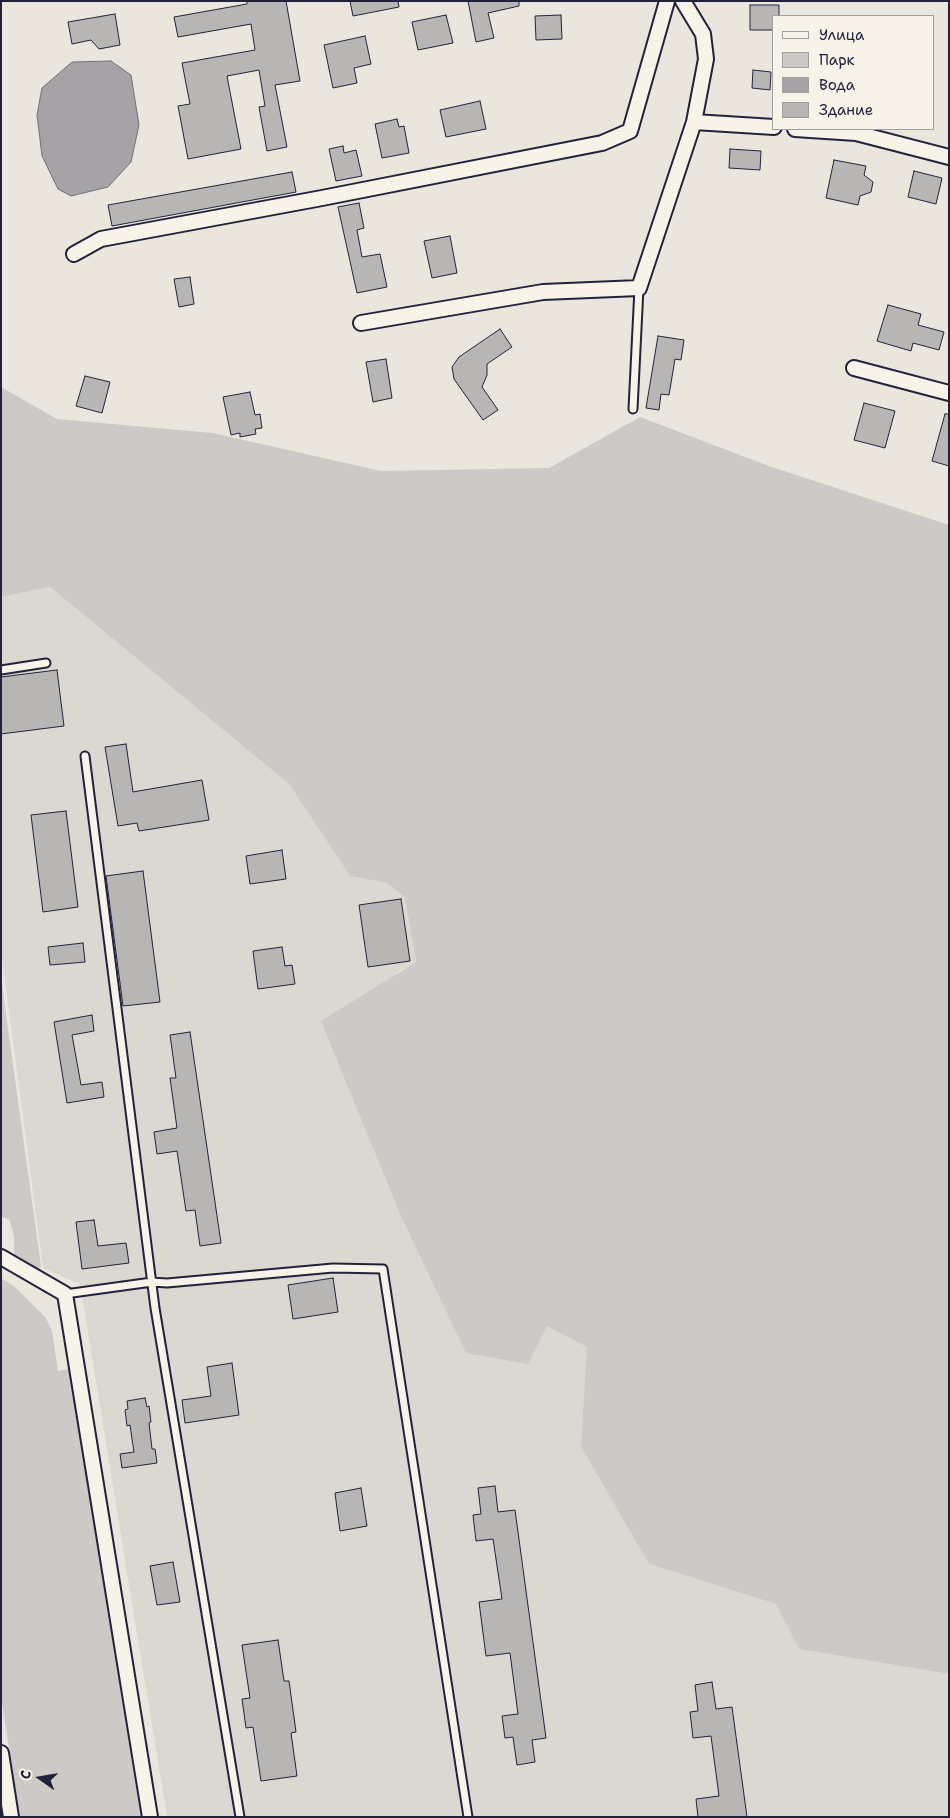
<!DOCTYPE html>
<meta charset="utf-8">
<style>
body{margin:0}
#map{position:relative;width:950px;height:1818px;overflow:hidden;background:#eae6de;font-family:"Shantell Sans",sans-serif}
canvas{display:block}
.frame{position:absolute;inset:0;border:2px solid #22223b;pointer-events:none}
.legend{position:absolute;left:772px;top:15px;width:162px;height:115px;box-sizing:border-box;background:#f7f3e8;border:1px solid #a29fa3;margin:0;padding:6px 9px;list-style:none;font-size:15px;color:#22223b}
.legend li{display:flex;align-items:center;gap:10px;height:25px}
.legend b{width:25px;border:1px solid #a29fa3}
.north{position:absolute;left:15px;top:1753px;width:50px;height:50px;-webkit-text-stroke:4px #f7f3e8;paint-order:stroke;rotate:283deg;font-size:14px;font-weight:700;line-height:20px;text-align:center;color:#22223b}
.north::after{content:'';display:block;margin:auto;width:18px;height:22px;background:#22223b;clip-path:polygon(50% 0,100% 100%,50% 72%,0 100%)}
</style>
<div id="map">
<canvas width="950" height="1818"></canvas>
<div class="frame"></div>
<ul class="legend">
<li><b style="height:6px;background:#f7f3e8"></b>Улица</li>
<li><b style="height:14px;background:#cdc9c6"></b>Парк</li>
<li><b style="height:14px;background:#a6a3a6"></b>Вода</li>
<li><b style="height:14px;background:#b8b6b5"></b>Здание</li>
</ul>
<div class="north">С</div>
</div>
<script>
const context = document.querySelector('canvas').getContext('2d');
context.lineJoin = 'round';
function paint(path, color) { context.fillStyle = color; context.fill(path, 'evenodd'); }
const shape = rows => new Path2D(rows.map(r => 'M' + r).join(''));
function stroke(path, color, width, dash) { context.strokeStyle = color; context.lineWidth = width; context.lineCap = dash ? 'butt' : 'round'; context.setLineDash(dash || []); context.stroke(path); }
paint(shape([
 [50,587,289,784,350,876,387,883,405,897,416,962,396,973,547,1325,588,1347,581,1447,649,1564,776,1604,799,1649,949,1674,949,1817,167,1817,80,1284,43,1268,1,951,1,597]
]), '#dbd8d2');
paint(shape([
 [1,387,57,419,213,433,381,471,549,468,640,417,769,466,949,525,949,1674,799,1649,776,1604,649,1564,581,1447,587,1347,547,1326,528,1364,466,1353,401,1216,321,1021,416,962,405,897,387,883,350,876,289,784,50,587,1,597],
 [1,978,41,1266,38,1272,29,1269,14,1256,14,1236,9,1219,1,1217],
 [1,1278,16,1288,46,1318,52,1331,58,1371,69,1369,141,1817,20,1817,1,1697]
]), '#cdc9c6');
const water = shape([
 [111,61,131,75,139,125,131,162,108,187,71,196,58,189,42,156,37,115,42,88,72,62,111,61]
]);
paint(water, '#a6a3a6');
stroke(water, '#716f7b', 1);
const building = shape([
 [247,1,286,1,300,81,275,85,287,147,267,151,259,107,265,106,259,70,227,76,241,149,188,159,178,106,190,104,182,63,255,50,251,24,178,37,174,17,247,4,247,1],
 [350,1,398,1,399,7,353,16,350,1],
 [468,1,519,1,519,6,488,13,494,38,476,42,468,1],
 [750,5,779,5,779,16,774,16,774,30,750,30,750,5],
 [115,14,120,45,99,49,91,40,72,44,68,22,115,14],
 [446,15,453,43,418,50,412,22,446,15],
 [561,15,562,39,536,40,535,16,561,15],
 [365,36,371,64,354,68,357,83,333,88,324,45,365,36],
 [753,70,771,72,770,90,752,88,753,70],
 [480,101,486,129,446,137,440,110,480,101],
 [397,119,399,127,404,126,409,153,382,158,375,124,397,119],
 [343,146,344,153,356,150,362,176,336,181,329,149,343,146],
 [730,149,761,151,760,170,729,168,730,149],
 [834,160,866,166,864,175,873,182,871,192,860,196,858,205,826,198,834,160],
 [914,171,942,178,936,204,908,197,914,171],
 [292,172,296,192,112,226,108,205,292,172],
 [359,203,364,228,357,230,362,257,380,254,387,287,357,293,338,207,359,203],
 [450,236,457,273,432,278,424,241,450,236],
 [190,277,194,304,179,307,174,279,190,277],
 [888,305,921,314,918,325,944,332,939,350,913,343,911,351,877,341,888,305],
 [500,329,512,347,487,364,487,375,482,387,498,410,483,420,454,379,452,367,459,357,500,329],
 [658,336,684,340,681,360,675,359,669,395,661,394,659,410,646,408,658,336],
 [386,359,392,398,373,402,366,362,386,359],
 [85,376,110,382,102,413,76,406,85,376],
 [250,392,255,415,260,414,262,428,255,429,256,434,240,437,240,433,231,435,223,397,250,392],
 [864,403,895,411,885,448,854,440,864,403],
 [945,414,949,414,949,466,932,461,945,414],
 [57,670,64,726,1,734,1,677,57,670],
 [126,744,133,792,202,780,209,820,139,831,137,823,118,826,105,747,126,744],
 [66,811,78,907,43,912,31,815,66,811],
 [282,850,286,879,250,884,246,856,282,850],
 [143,871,160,1002,123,1006,106,876,143,871],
 [401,899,410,961,368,967,359,905,401,899],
 [83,943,85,962,50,965,48,947,83,943],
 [282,947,285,966,292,965,295,984,258,989,253,951,282,947],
 [92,1015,94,1031,72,1035,81,1085,102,1082,104,1097,67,1103,54,1022,92,1015],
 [190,1032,221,1243,200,1246,195,1210,186,1211,177,1151,157,1154,154,1132,177,1128,170,1078,176,1078,170,1035,190,1032],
 [94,1220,98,1246,126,1243,129,1263,82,1269,76,1222,94,1220],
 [333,1278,338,1312,293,1319,288,1285,333,1278],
 [232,1363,239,1415,185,1423,182,1400,211,1396,207,1367,232,1363],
 [145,1398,147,1407,149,1406,151,1422,149,1423,152,1449,155,1449,157,1463,122,1468,120,1454,134,1452,130,1425,127,1426,125,1410,128,1409,127,1401,145,1398],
 [495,1486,498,1512,515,1510,546,1738,532,1740,535,1762,517,1765,513,1737,505,1738,502,1716,518,1714,510,1653,486,1656,479,1602,502,1599,493,1539,476,1541,473,1515,481,1514,478,1488,495,1486],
 [361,1488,367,1526,340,1531,335,1493,361,1488],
 [173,1562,180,1602,157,1605,150,1566,173,1562],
 [278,1640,284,1681,289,1681,296,1732,291,1733,297,1776,261,1781,253,1727,246,1728,242,1699,250,1698,242,1645,278,1640],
 [712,1682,716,1709,732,1707,747,1817,698,1817,696,1799,719,1796,711,1736,693,1738,690,1712,698,1711,695,1685,712,1682]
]);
paint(building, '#b8b6b5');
stroke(building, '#22223b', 1);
const service = shape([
 [633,409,639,288],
 [1,670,46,663],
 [85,756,155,1308,240,1817],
 [65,1294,152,1282,167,1283,333,1268,383,1269,468,1817]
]);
const minor = shape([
 [694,122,774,127],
 [795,129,856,133,949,157],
 [74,254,101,239,322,198,602,143,630,131,667,1],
 [361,323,543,292,639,288,694,122,706,59,703,34,683,1],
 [854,368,949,393],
 [1,1257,65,1294,150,1817],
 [1,1753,11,1817]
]);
stroke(service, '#22223b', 11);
stroke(minor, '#22223b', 18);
stroke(service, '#f7f3e8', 7);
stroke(minor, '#f7f3e8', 14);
</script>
